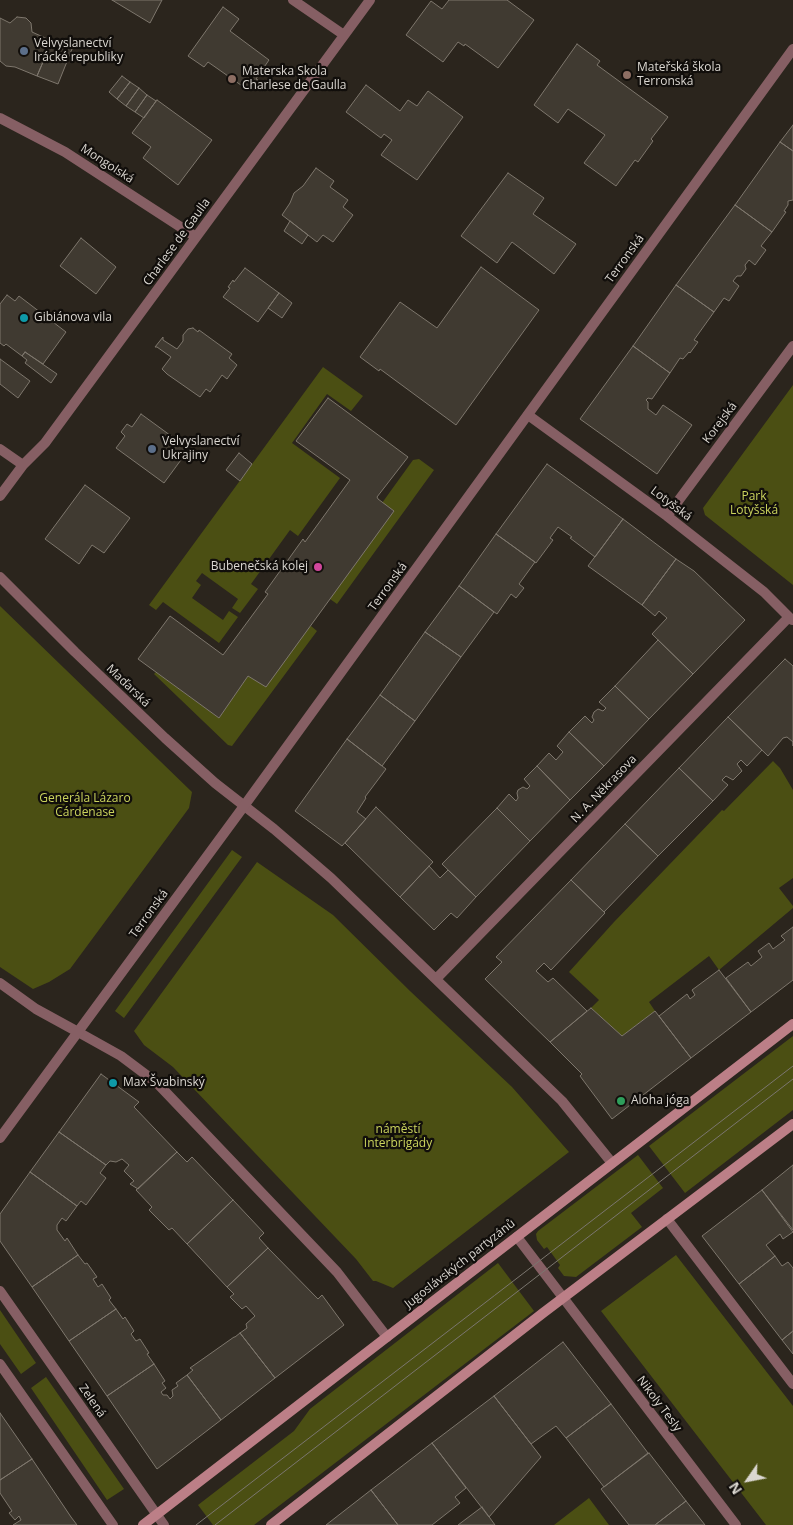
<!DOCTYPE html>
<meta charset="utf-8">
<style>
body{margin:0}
#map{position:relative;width:793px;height:1525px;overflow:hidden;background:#2b251d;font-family:"Open Sans",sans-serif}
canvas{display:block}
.north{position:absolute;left:723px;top:1455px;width:50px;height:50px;-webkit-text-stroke:4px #110e0b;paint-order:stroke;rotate:237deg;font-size:14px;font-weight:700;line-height:20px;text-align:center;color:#dbd7d1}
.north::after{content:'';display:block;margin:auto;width:18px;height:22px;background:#dbd7d1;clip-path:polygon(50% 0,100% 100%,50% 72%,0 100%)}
</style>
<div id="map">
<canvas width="793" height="1525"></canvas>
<div class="north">N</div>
</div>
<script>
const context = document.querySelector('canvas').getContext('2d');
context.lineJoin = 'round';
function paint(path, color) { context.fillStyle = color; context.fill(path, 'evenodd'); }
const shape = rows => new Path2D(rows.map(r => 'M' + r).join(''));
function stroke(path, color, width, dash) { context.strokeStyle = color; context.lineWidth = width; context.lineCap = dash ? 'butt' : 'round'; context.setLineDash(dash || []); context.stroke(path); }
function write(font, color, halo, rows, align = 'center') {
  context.font = font + ' "Open Sans",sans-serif'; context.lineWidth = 4.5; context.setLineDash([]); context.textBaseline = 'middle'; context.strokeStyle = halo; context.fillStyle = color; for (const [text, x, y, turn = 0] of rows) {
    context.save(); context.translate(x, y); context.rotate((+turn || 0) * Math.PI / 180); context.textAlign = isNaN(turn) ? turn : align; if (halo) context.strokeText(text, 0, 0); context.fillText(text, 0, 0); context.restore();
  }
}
paint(shape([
 [323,367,363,396,351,411,327,394,292,443,340,478,298,536,290,530,251,584,258,589,240,613,232,608,238,599,202,573,196,581,201,585,192,598,223,620,229,611,238,617,219,643,163,602,156,610,149,605],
 [793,385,793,585,705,515,703,508],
 [419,459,434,470,337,604,330,599,382,503,413,460],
 [0,606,192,792,189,808,70,969,49,982,33,989,0,967],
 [311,626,317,631,232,746,228,745,154,674,156,672,219,718,248,676],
 [773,761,780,768,793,790,793,878,779,888,793,906,793,908,719,970,709,956,649,1002,655,1011,622,1036,591,1008,599,1000,569,972,614,922,722,810,724,811],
 [232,850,242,857,124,1018,115,1011],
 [257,862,333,915,410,991,512,1087,569,1152,393,1288,376,1281,373,1281,356,1259,173,1067,144,1045,134,1031],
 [793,1036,793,1110,685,1193,649,1146],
 [638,1155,663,1188,631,1213,642,1227,576,1277,564,1276,558,1268,560,1265,547,1247,544,1249,537,1240,536,1234,538,1231],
 [676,1255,793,1406,793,1525,766,1525,601,1311],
 [498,1263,534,1311,254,1525,213,1525,198,1505,294,1431,310,1409],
 [0,1310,36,1363,21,1374,0,1344],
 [46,1377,124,1489,107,1500,31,1388],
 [589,1498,609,1525,554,1525]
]), '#4b4f13');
const building = shape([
 [112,0,162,0,150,23,112,0],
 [449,0,507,0,534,20,498,68,465,44,464,46,458,42,443,62,406,35,431,1,442,9,449,0],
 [223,7,239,19,230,31,269,60,256,79,258,80,252,89,250,87,248,90,208,62,204,67,188,56,223,7],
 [17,17,26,18,31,23,32,32,52,41,37,76,15,67,6,66,0,61,0,18,10,23,17,17],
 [52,41,72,49,58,84,37,76,52,41],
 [577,44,600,61,597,65,668,117,651,139,653,141,638,162,635,160,616,186,584,163,605,135,568,109,558,123,534,105,577,44],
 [122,76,130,82,117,99,109,92,122,76],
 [130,82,139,88,126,106,117,99,130,82],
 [366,85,400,111,408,100,417,106,428,91,463,117,417,180,381,155,392,140,384,134,381,138,346,112,366,85],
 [139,88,147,95,135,112,126,106,139,88],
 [147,95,156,101,144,118,135,112,147,95],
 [157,100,212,140,178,185,143,158,151,147,132,133,157,100],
 [793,125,793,151,780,142,793,125],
 [780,142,793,151,793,200,788,201,788,205,784,211,786,212,772,232,735,205,780,142],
 [316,168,334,181,330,187,348,200,343,207,353,215,333,242,323,235,317,242,282,215,290,203,294,193,303,186,316,168],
 [508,173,544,198,533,214,576,244,554,274,512,242,497,263,461,236,508,173],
 [735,205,772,232,761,246,766,250,755,265,749,260,745,265,746,269,741,276,737,276,733,281,739,286,729,301,724,298,714,312,676,285,735,205],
 [290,221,308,235,302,244,284,231,290,221],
 [81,238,116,267,96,294,60,266,81,238],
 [481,267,539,310,456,425,380,369,379,371,360,357,400,302,437,328,481,267],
 [245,268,279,293,258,322,223,297,230,288,228,287,233,280,234,282,245,268],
 [676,285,714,312,694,340,698,342,690,353,689,352,683,359,680,358,670,373,633,346,676,285],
 [279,293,292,303,282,318,268,308,279,293],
 [7,295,15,301,19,296,66,332,43,364,25,352,22,356,6,344,4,346,0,343,0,304,7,295],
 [193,328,198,332,199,330,232,354,229,358,237,365,227,379,222,375,210,392,206,389,200,397,167,374,162,369,171,357,157,347,155,347,163,337,163,340,177,349,183,341,183,335,188,329,193,328],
 [633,346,670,373,652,399,648,398,646,400,648,402,648,409,656,415,663,405,692,425,657,474,580,419,633,346],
 [25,352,57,374,51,383,25,363,27,360,22,356,25,352],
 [0,359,30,381,18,398,0,384,0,359],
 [328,398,408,457,377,497,378,499,394,511,266,687,248,676,219,718,138,659,170,616,223,655,268,594,265,592,303,539,305,542,350,480,296,441,328,398],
 [141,414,189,449,164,483,116,448,125,436,121,432,127,424,132,427,141,414],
 [239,453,252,464,240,481,226,470,239,453],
 [547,464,623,519,595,557,570,538,572,537,558,527,550,538,553,540,536,563,496,534,547,464],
 [85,485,130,518,104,553,92,545,79,564,45,539,85,485],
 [623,519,676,559,642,605,588,566,623,519],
 [496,534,535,562,519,584,524,588,516,598,511,594,497,614,459,586,496,534],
 [676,559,694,571,745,620,693,674,652,634,667,618,659,611,655,616,642,605,676,559],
 [459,586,494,612,461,657,425,632,459,586],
 [425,632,461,657,415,721,380,695,425,632],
 [658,640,693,674,649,719,615,686,658,640],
 [785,659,793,666,793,746,793,742,787,737,783,738,768,756,728,717,785,659],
 [615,686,649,719,604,766,569,732,585,716,592,723,594,720,592,717,594,712,598,709,603,711,606,708,599,702,615,686],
 [380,695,415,721,382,766,347,739,380,695],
 [728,717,762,750,747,766,741,760,737,764,742,771,733,780,726,776,722,780,728,785,713,801,679,768,728,717],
 [569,732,604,766,570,800,537,766,549,753,556,760,563,752,557,746,569,732],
 [347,739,386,769,365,797,366,798,357,812,366,819,342,846,295,811,347,739],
 [537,766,570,800,530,841,497,808,509,794,516,801,518,798,517,793,518,790,523,787,527,789,530,786,524,779,537,766],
 [679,768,713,801,658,856,625,824,679,768],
 [376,807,433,862,400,897,345,843,376,807],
 [497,808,530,841,476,897,442,864,497,808],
 [625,824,658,856,604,912,571,880,625,824],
 [429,866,440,878,448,870,476,897,457,918,451,913,434,930,400,897,429,866],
 [571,880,605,913,551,970,544,963,536,971,548,982,553,978,587,1011,550,1042,485,979,502,962,496,957,571,880],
 [793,927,793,980,751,1012,726,978,748,962,751,966,762,957,758,951,769,943,773,949,785,940,781,936,793,927],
 [719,970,751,1012,691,1058,659,1016,687,994,690,999,695,995,692,990,719,970],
 [591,1008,622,1036,655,1011,691,1058,612,1119,580,1076,582,1074,550,1042,591,1008],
 [101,1074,139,1102,134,1107,177,1152,138,1189,130,1184,134,1181,124,1171,129,1165,122,1159,116,1162,110,1161,106,1165,59,1132,101,1074],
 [59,1132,106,1165,100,1173,106,1178,86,1205,81,1201,77,1206,30,1172,59,1132],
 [177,1152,187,1162,192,1157,233,1200,187,1244,172,1228,169,1230,149,1210,152,1207,136,1190,177,1152],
 [793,1165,793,1230,762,1190,793,1165],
 [30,1172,77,1206,66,1221,62,1218,57,1225,57,1230,65,1241,67,1238,78,1255,32,1287,0,1241,0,1214,30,1172],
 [762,1190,793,1232,783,1239,780,1234,766,1245,775,1256,739,1284,702,1236,762,1190],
 [233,1200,264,1233,259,1238,268,1248,227,1287,187,1244,233,1200],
 [268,1248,318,1299,322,1295,344,1325,275,1378,240,1333,247,1328,246,1324,255,1316,246,1306,242,1309,230,1297,234,1294,227,1287,268,1248],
 [78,1255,85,1264,87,1263,97,1277,93,1279,98,1287,102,1284,111,1298,109,1300,116,1309,69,1341,32,1287,78,1255],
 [775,1256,782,1266,788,1262,793,1268,793,1331,782,1340,739,1284,775,1256],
 [116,1309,123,1319,125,1317,134,1331,131,1334,136,1341,140,1339,149,1353,147,1354,154,1364,107,1396,69,1341,116,1309],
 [793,1331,793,1354,782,1340,793,1331],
 [240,1333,275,1378,221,1420,187,1375,193,1370,190,1368,234,1337,235,1337,240,1333],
 [563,1342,611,1404,566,1438,556,1426,531,1444,494,1396,563,1342],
 [154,1364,165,1381,162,1383,166,1388,161,1392,163,1395,167,1395,170,1399,173,1396,172,1390,178,1386,176,1383,187,1375,221,1420,157,1469,107,1396,154,1364],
 [494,1396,541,1457,489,1517,432,1443,494,1396],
 [611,1404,648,1453,604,1487,566,1438,611,1404],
 [0,1413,32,1459,0,1480,0,1413],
 [432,1443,466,1488,455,1497,460,1503,432,1525,398,1525,371,1490,432,1443],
 [649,1453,686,1501,655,1525,629,1525,601,1489,649,1453],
 [32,1459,71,1517,77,1525,13,1525,21,1520,19,1516,15,1520,9,1513,12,1511,0,1493,0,1480,32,1459],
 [371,1490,398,1525,326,1525,371,1490],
 [686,1501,705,1525,655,1525,686,1501],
 [482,1507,495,1525,458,1525,482,1507]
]);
paint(building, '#403a31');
stroke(building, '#7e776d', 1);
stroke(shape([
 [293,0,344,35],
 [0,118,65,152,196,237],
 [528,415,667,516,764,592,792,620],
 [0,449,23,465],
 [0,496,23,465,45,443,370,0],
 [667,516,793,346],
 [0,577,75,652,165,738,215,783,274,829,331,878,562,1101,612,1163],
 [436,979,789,617],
 [78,1032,121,1056,157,1083,337,1272,387,1337],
 [667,1219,793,1384],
 [517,1237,736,1525]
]), '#865f64', 10);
stroke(shape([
 [0,983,36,1009,78,1032],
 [0,1138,244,806,793,49],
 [0,1291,164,1525],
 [0,1364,113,1525]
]), '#865f64', 10);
stroke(shape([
 [143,1525,793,1024],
 [271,1525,543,1313,793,1124]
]), '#bc7f87', 10);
stroke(shape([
 [196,1525,793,1066],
 [215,1525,793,1079]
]), '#7b766f', 1);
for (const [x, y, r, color] of [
 [24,51,5,"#5c6f8a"],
 [627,75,5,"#8d6e63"],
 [232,79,5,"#8d6e63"],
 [24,318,5,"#0f9aa8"],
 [152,449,5,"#5c6f8a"],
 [318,567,5,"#d1479c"],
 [113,1083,5,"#0f9aa8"],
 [621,1101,5,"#2e9e5b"]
]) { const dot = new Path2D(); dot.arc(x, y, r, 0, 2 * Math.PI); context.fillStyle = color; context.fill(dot); stroke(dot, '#110e0b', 2); }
write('12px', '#dbd7d1', '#110e0b', [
 ["Velvyslanectví",34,44],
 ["Irácké republiky",34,58],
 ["Mateřská škola",637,68],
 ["Terronská",637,82],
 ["Materska Skola",242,72],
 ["Charlese de Gaulla",242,86],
 ["Gibiánova vila",34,318],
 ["Velvyslanectví",162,442],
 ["Ukrajiny",162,456],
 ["Bubenečská kolej",308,567,"right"],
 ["Max Švabinský",123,1083],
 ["Aloha jóga",631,1101]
], 'left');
write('12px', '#dbd7d1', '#110e0b', [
 ["Mongolská",107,164,33],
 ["Charlese de Gaulla",177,242,-54],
 ["Terronská",625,259,-54],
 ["Korejská",720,423,-53],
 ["Lotyšská",671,504,37],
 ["Terronská",388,587,-54],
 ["Maďarská",128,686,44],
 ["N. A. Někrasova",604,789,-46],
 ["Terronská",149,914,-54],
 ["Jugoslávských partyzánů",460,1264,-38],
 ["Zelená",92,1401,55],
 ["Nikoly Tesly",659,1404,53]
]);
write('12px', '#cbd45d', '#110e0b', [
 ["Park",754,497],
 ["Lotyšská",754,511],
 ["Generála Lázaro",85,799],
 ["Cárdenase",85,813],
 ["náměstí",398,1130],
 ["Interbrigády",398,1144]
]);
</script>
